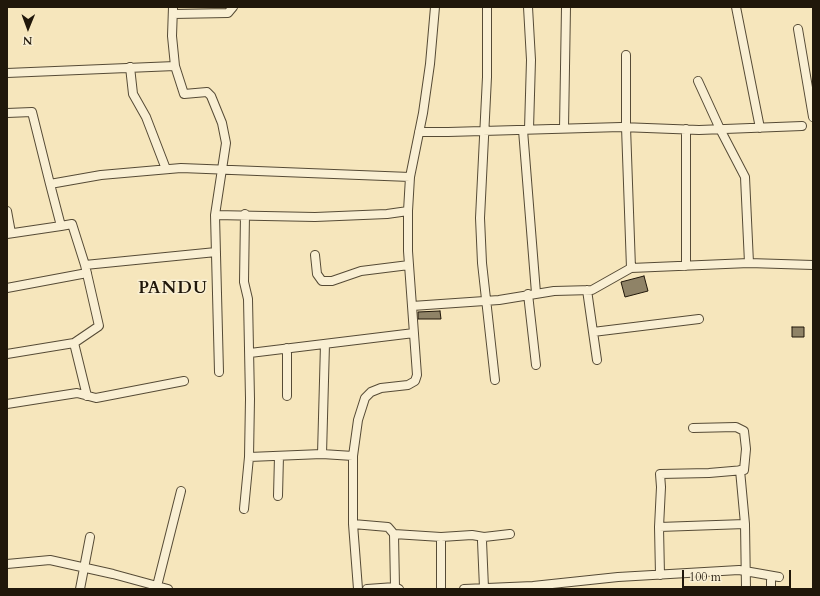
<!DOCTYPE html>
<style>
body{margin:0}
#map{position:relative;width:820px;height:596px;overflow:hidden;background:#f6e6bc;font-family:Cardo,serif}
canvas{display:block}
.frame{position:absolute;inset:0;border:8px solid #20170a;pointer-events:none}
.north{position:absolute;left:8px;top:8px;width:40px;height:40px;-webkit-text-stroke:3px #f9efd3;paint-order:stroke;rotate:181deg;font-size:11px;font-weight:700;line-height:16px;text-align:center;color:#20170a}
.north::after{content:'';display:block;margin:auto;width:14px;height:18px;background:#20170a;clip-path:polygon(50% 0,100% 100%,50% 72%,0 100%)}
.scale{position:absolute;left:682px;top:570px;width:109px;height:18px;box-sizing:border-box;border:2px solid #20170a;border-top:0;padding-left:5px;font-size:12px;line-height:14px;white-space:nowrap;color:#20170a;-webkit-text-stroke:3px #f9efd3;paint-order:stroke}
</style>
<div id="map">
<canvas width="820" height="596"></canvas>
<div class="frame"></div>
<div class="north">N</div>
<div class="scale">100 m</div>
</div>
<script>
const context = document.querySelector('canvas').getContext('2d');
context.lineJoin = 'round';
function paint(path, color) { context.fillStyle = color; context.fill(path, 'evenodd'); }
const shape = rows => new Path2D(rows.map(r => 'M' + r).join(''));
function stroke(path, color, width, dash) { context.strokeStyle = color; context.lineWidth = width; context.lineCap = dash ? 'butt' : 'round'; context.setLineDash(dash || []); context.stroke(path); }
function write(font, color, halo, rows, align = 'center') {
  context.font = font + ' Cardo,serif'; context.lineWidth = 3; context.setLineDash([]); context.textBaseline = 'middle'; context.strokeStyle = halo; context.fillStyle = color; for (const [text, x, y, turn = 0] of rows) {
    context.save(); context.translate(x, y); context.rotate((+turn || 0) * Math.PI / 180); context.textAlign = isNaN(turn) ? turn : align; if (halo) context.strokeText(text, 0, 0); context.fillText(text, 0, 0); context.restore();
  }
}
const building = shape([
 [644,276,648,291,625,297,621,282,644,276],
 [440,311,441,319,418,319,418,312,440,311],
 [792,327,804,327,804,337,792,337,792,327]
]);
paint(building, '#8f8367');
stroke(building, '#20170a', 1);
const minor = shape([
 [173,7,172,36,175,66,184,94,207,92,211,96,222,123,226,143,215,215,219,372],
 [435,7,430,64,423,113,410,177,408,211,408,251,417,375,415,381,408,385,381,388,371,392,365,398,358,420,353,456,353,524,388,527,394,534,441,537,441,589],
 [487,7,487,77,480,218,482,263,495,380],
 [528,7,531,60,529,129],
 [736,7,760,128],
 [173,14,228,13,233,7],
 [798,29,813,117],
 [626,55,626,127,631,268],
 [130,67,133,94,146,117,166,169],
 [7,73,175,66],
 [7,113,32,112,50,184],
 [564,128,566,7],
 [686,129,686,266],
 [523,130,536,293],
 [419,132,448,132,621,127,699,130,802,126],
 [7,211,11,233],
 [215,215,315,217,387,214,408,211],
 [61,226,72,224,85,265,99,326,74,343],
 [7,234,61,226,50,184,101,175,181,168,410,177],
 [315,255,317,274,322,281,332,281,361,271,409,265],
 [749,263,813,265],
 [85,265,216,252],
 [7,288,87,273],
 [587,290,597,360],
 [528,294,536,365],
 [412,306,499,300,554,291,592,290,631,268,749,263,745,177,720,129,698,81],
 [593,332,699,319],
 [250,353,414,333],
 [7,354,74,343,87,396],
 [287,396,287,348],
 [7,404,77,393,96,398,184,381],
 [322,454,325,344],
 [249,457,322,454,353,456],
 [740,470,745,524,746,589],
 [278,496,279,456],
 [244,509,249,457,250,399,248,299,244,282,245,214],
 [353,524,358,589],
 [659,527,745,524],
 [394,534,395,587],
 [441,537,472,535,484,537],
 [7,564,50,560,113,574,168,589],
 [660,575,659,527,661,487,660,474,709,473,744,470,746,449,744,431,736,427,693,428],
 [771,576,771,589],
 [157,586,181,491],
 [484,588,482,541,484,537,510,534],
 [80,589,90,537],
 [367,589,395,587,399,589],
 [464,589,533,586,618,577,739,570,779,577]
]);
stroke(minor, '#564b36', 10);
stroke(minor, '#f9efd3', 8);
context.letterSpacing = '1px';
write('bold 17px', '#20170a', '#f9efd3', [
 ["PANDU",173,289]
]);
context.letterSpacing = '0px';
</script>
